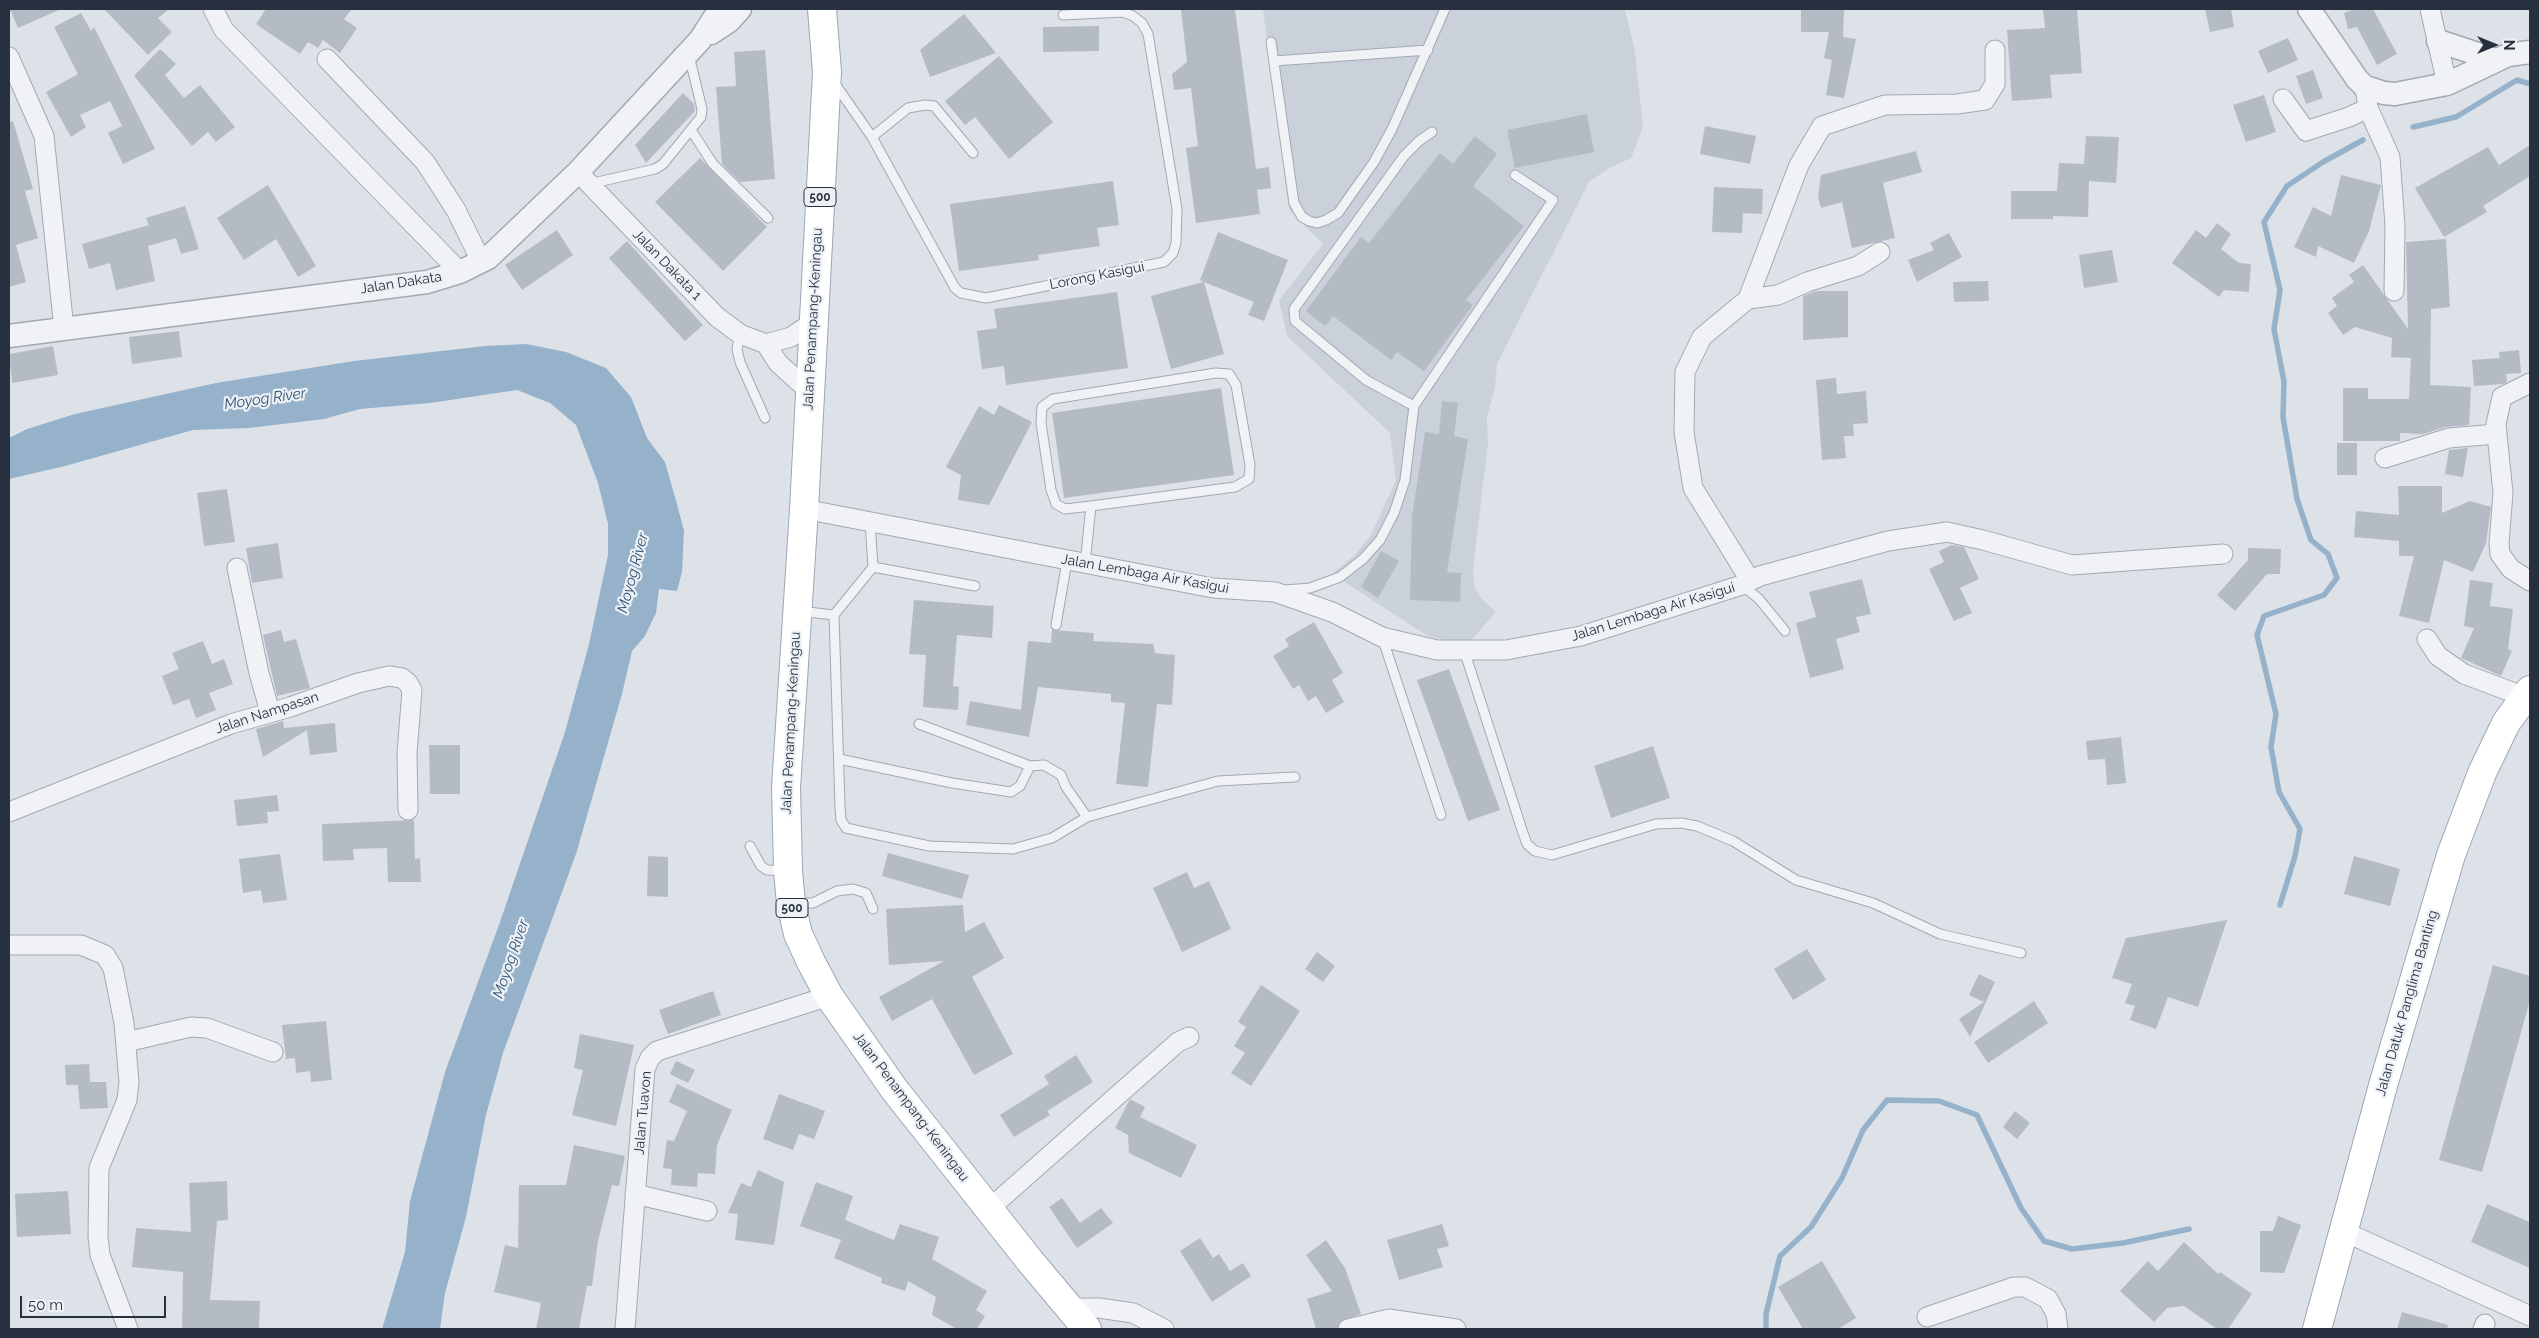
<!DOCTYPE html>
<style>
body{margin:0}
#map{position:relative;width:2539px;height:1338px;overflow:hidden;background:#dde2e8;font-family:Raleway,sans-serif}
canvas{display:block}
.frame{position:absolute;inset:0;border:10px solid #26303f;pointer-events:none}
.north{position:absolute;left:2469px;top:20px;width:50px;height:50px;-webkit-text-stroke:4px #edf1f5;paint-order:stroke;rotate:90deg;font-size:14px;font-weight:700;line-height:20px;text-align:center;color:#26303f}
.north::after{content:'';display:block;margin:auto;width:18px;height:22px;background:#26303f;clip-path:polygon(50% 0,100% 100%,50% 72%,0 100%)}
.scale{position:absolute;left:20px;top:1296px;width:146px;height:22px;box-sizing:border-box;border:2px solid #26303f;border-top:0;padding-left:6px;font-size:15px;line-height:18px;white-space:nowrap;color:#26303f;-webkit-text-stroke:4px #edf1f5;paint-order:stroke}
</style>
<div id="map">
<canvas width="2539" height="1338"></canvas>
<div class="frame"></div>
<div class="north">N</div>
<div class="scale">50 m</div>
</div>
<script>
const context = document.querySelector('canvas').getContext('2d');
context.lineJoin = 'round';
function paint(path, color) { context.fillStyle = color; context.fill(path, 'evenodd'); }
const shape = rows => new Path2D(rows.map(r => 'M' + r).join(''));
function stroke(path, color, width, dash) { context.strokeStyle = color; context.lineWidth = width; context.lineCap = dash ? 'butt' : 'round'; context.setLineDash(dash || []); context.stroke(path); }
function write(font, color, halo, rows, align = 'center') {
  context.font = font + ' Raleway,sans-serif'; context.lineWidth = 4.5; context.setLineDash([]); context.textBaseline = 'middle'; context.strokeStyle = halo; context.fillStyle = color; for (const [text, x, y, turn = 0] of rows) {
    context.save(); context.translate(x, y); context.rotate((+turn || 0) * Math.PI / 180); context.textAlign = isNaN(turn) ? turn : align; if (halo) context.strokeText(text, 0, 0); context.fillText(text, 0, 0); context.restore();
  }
}
paint(shape([
 [1263,9,1625,9,1635,52,1643,127,1631,158,1606,170,1589,182,1497,364,1495,388,1487,417,1488,443,1473,569,1475,588,1482,599,1496,612,1470,642,1447,641,1426,635,1345,582,1335,571,1354,556,1371,535,1396,480,1390,433,1287,336,1279,300,1323,244,1289,210]
]), '#cbd1da');
paint(shape([
 [526,344,566,352,606,368,631,397,647,438,665,462,675,497,684,531,682,572,677,591,659,589,656,613,645,636,632,651,622,694,576,854,503,1053,486,1115,466,1217,445,1293,440,1329,382,1329,405,1252,410,1201,445,1072,500,922,565,732,589,644,608,555,608,524,598,483,576,425,550,403,517,390,430,403,360,409,324,419,249,428,193,430,65,466,9,479,9,438,27,429,75,414,216,383,354,361,485,346]
]), '#96b2ca');
stroke(shape([
 [2413,127,2456,117,2517,80,2530,84],
 [2280,905,2295,856,2300,829,2279,792,2271,747,2276,714,2257,635,2264,616,2324,595,2337,578,2328,554,2311,540,2297,499,2283,417,2284,382,2274,329,2280,290,2264,222,2287,186,2323,162,2363,140],
 [1766,1329,1766,1314,1780,1256,1811,1227,1842,1178,1863,1130,1887,1100,1939,1101,1977,1115,2021,1208,2044,1241,2072,1249,2123,1243,2189,1229]
]), '#96b2ca', 5.5);
paint(shape([
 [10,9,61,9,18,28],
 [104,9,169,9,158,18,172,32,148,55],
 [266,9,352,9,344,19,357,28,340,53,323,40,318,48,308,42,300,54,256,24],
 [1181,9,1235,9,1256,169,1269,167,1271,188,1257,190,1260,214,1196,223,1186,148,1198,146,1191,88,1174,90,1172,74,1187,62],
 [1801,9,1844,9,1843,37,1856,39,1844,98,1826,95,1832,60,1824,58,1829,32,1801,32],
 [2043,9,2077,9,2082,73,2050,75,2052,98,2012,101,2007,30,2045,28],
 [2205,9,2231,9,2234,27,2210,32],
 [2354,9,2373,9,2397,54,2377,65,2357,27,2348,29,2344,13],
 [81,13,91,31,94,27,155,149,123,164,108,133,122,126,110,101,80,115,86,127,71,137,46,92,78,74,54,27],
 [964,14,996,53,930,77,920,50],
 [1099,26,1099,51,1043,52,1043,27],
 [2288,38,2298,60,2268,73,2258,51],
 [160,49,176,64,165,75,184,98,200,85,235,127,216,142,208,132,192,146,134,76],
 [765,50,775,179,740,182,722,164,716,87,736,86,734,52],
 [999,56,1053,122,1009,159,975,117,965,125,945,101],
 [2313,70,2323,98,2306,104,2296,76],
 [683,93,694,104,695,111,646,163,635,145],
 [2264,95,2276,132,2246,142,2233,105],
 [1587,114,1594,152,1515,168,1507,130],
 [13,121,33,189,25,191,38,238,16,245,26,282,9,287,9,122],
 [1705,126,1756,136,1750,164,1700,154],
 [1475,136,1497,154,1473,186,1524,226,1466,300,1473,305,1424,371,1397,352,1391,360,1333,316,1325,326,1306,311,1361,237,1369,243,1440,153,1453,164],
 [2086,136,2119,137,2116,183,2089,181,2088,217,2053,216,2053,219,2011,219,2011,191,2057,191,2059,163,2084,164],
 [2530,145,2530,176,2483,206,2487,212,2444,237,2415,188,2488,147,2499,165],
 [1916,151,1922,172,1883,183,1895,238,1852,248,1842,202,1821,208,1818,198,1821,175],
 [700,158,767,227,723,271,655,202],
 [2341,175,2381,185,2369,231,2354,263,2318,246,2316,257,2294,247,2313,207,2331,216],
 [1113,181,1119,225,1097,228,1100,246,1038,255,1039,260,959,271,950,204],
 [268,185,316,266,298,277,276,239,244,260,217,218],
 [1714,187,1763,189,1762,214,1743,213,1742,233,1712,232],
 [185,206,199,249,181,254,176,238,148,246,155,281,116,290,110,263,89,269,82,244,149,225,146,218],
 [2217,223,2231,234,2221,249,2239,263,2251,264,2249,292,2224,290,2219,297,2172,263,2196,230,2206,238],
 [557,230,573,255,522,290,505,265],
 [1218,232,1288,260,1264,321,1248,315,1254,302,1204,282,1224,354,1171,369,1151,296,1203,282,1200,280],
 [1949,233,1962,257,1917,282,1908,260,1934,250,1930,243],
 [2446,239,2450,307,2431,309,2430,385,2471,387,2469,425,2446,427,2423,434,2400,433,2400,441,2343,441,2343,388,2368,388,2368,399,2409,399,2411,358,2391,357,2392,338,2355,327,2343,335,2328,313,2337,306,2332,298,2354,282,2349,275,2363,265,2408,329,2406,242],
 [627,241,703,325,685,341,609,258],
 [2112,250,2118,282,2084,288,2079,255],
 [1988,281,1989,301,1954,302,1953,282],
 [1816,291,1848,291,1848,337,1803,340,1803,296],
 [1117,292,1128,368,1006,385,1004,366,982,369,977,331,997,328,994,309],
 [179,331,182,357,132,364,129,337],
 [53,346,58,375,12,383,9,354],
 [2519,350,2521,373,2506,374,2507,382,2503,384,2474,386,2472,360,2500,358,2499,352],
 [1836,378,1837,394,1866,391,1868,423,1853,424,1854,436,1844,436,1846,458,1822,460,1816,380],
 [1221,388,1234,475,1064,498,1052,413],
 [1442,401,1458,403,1454,436,1468,439,1447,572,1461,573,1460,602,1410,600,1412,516,1425,432,1439,434],
 [999,405,1032,422,989,505,958,500,961,475,946,467,979,406,994,415],
 [2337,443,2357,443,2357,475,2337,475],
 [2468,448,2463,477,2445,474,2449,450],
 [2398,486,2442,486,2442,513,2470,501,2491,507,2486,543,2473,572,2444,560,2429,623,2399,616,2414,556,2399,556,2399,541,2354,537,2356,511,2399,515],
 [227,489,235,542,204,546,197,493],
 [278,543,283,578,252,583,246,548],
 [1952,545,1964,547,1979,579,1960,588,1972,613,1954,621,1929,569,1944,562,1939,551],
 [2248,548,2281,549,2280,574,2267,574,2235,611,2217,595,2248,560],
 [1381,551,1399,561,1378,598,1361,587],
 [1862,579,1871,614,1856,617,1860,632,1836,639,1844,669,1810,678,1796,623,1816,617,1809,592],
 [2470,580,2493,583,2490,606,2513,609,2508,649,2512,651,2501,676,2461,658,2474,628,2464,626],
 [914,600,994,606,992,638,957,635,953,686,959,687,958,710,923,707,926,655,909,654],
 [1314,622,1343,673,1332,680,1344,702,1326,713,1316,696,1308,701,1299,685,1293,689,1273,656,1289,646,1285,639],
 [281,630,284,642,296,639,310,688,277,696,263,635],
 [1052,630,1094,633,1093,641,1153,644,1155,653,1175,655,1172,705,1157,704,1148,787,1116,784,1125,703,1111,702,1111,694,1038,687,1029,737,966,725,970,701,1021,710,1028,641,1051,643],
 [203,641,212,664,224,659,233,684,209,693,216,710,196,718,189,699,173,705,162,676,179,669,172,653],
 [1449,669,1500,810,1468,821,1417,680],
 [283,721,284,728,335,723,337,752,310,755,307,730,263,757,256,729],
 [2121,737,2126,783,2107,785,2105,759,2088,760,2086,741],
 [429,745,460,745,460,794,430,794],
 [1653,746,1670,798,1611,818,1594,766],
 [277,795,279,811,267,812,268,823,237,826,234,800],
 [414,820,415,859,420,858,421,882,388,882,387,848,353,849,354,860,323,861,322,824],
 [888,853,969,875,962,899,882,876],
 [280,854,287,900,263,903,261,890,243,893,239,859],
 [648,856,668,857,668,897,647,896],
 [2354,856,2400,869,2390,906,2344,894],
 [1187,872,1194,888,1209,881,1231,929,1182,952,1153,888],
 [963,905,965,932,984,922,1004,958,972,977,1013,1054,974,1075,932,999,892,1021,879,997,944,961,889,965,886,909],
 [2227,920,2198,1007,2168,997,2156,1029,2130,1020,2135,1006,2125,1003,2132,984,2112,978,2126,938],
 [1807,949,1826,980,1793,1000,1774,969],
 [1317,952,1335,966,1323,982,1305,969],
 [2493,965,2530,976,2530,1000,2482,1172,2439,1160],
 [1979,974,1995,982,1970,1037,1959,1019,1984,1002,1969,995],
 [1261,985,1300,1011,1251,1086,1231,1073,1245,1053,1234,1046,1246,1027,1238,1022],
 [713,991,721,1015,668,1034,659,1010],
 [2034,1001,2048,1023,1988,1063,1974,1042],
 [326,1021,332,1080,311,1082,310,1071,296,1073,295,1058,286,1059,282,1025],
 [580,1034,634,1045,616,1126,572,1115,583,1070,574,1068],
 [1076,1055,1093,1082,1047,1111,1050,1115,1014,1137,1000,1115,1049,1084,1044,1076],
 [676,1061,695,1070,688,1083,670,1074],
 [89,1064,90,1082,106,1082,108,1108,80,1109,78,1085,66,1085,65,1065],
 [677,1084,732,1110,717,1145,715,1174,698,1173,697,1187,671,1185,672,1169,663,1168,667,1140,674,1141,687,1111,669,1102],
 [779,1094,825,1111,814,1139,799,1134,793,1150,763,1139],
 [1130,1099,1145,1107,1140,1117,1197,1145,1181,1178,1129,1153,1128,1135,1115,1128],
 [2015,1111,2030,1123,2017,1139,2003,1127],
 [574,1145,625,1156,619,1186,612,1185,598,1241,592,1286,587,1286,579,1329,536,1329,541,1303,494,1292,505,1245,518,1248,519,1185,566,1185],
 [758,1170,784,1182,774,1245,735,1240,738,1214,728,1213,741,1183,751,1187],
 [227,1181,228,1220,217,1221,210,1300,260,1301,259,1328,182,1329,183,1272,132,1267,136,1228,191,1232,189,1183],
 [816,1182,853,1196,845,1220,894,1240,900,1224,939,1237,932,1259,987,1291,976,1310,985,1316,977,1329,957,1329,932,1315,936,1297,908,1281,905,1291,881,1283,882,1278,834,1258,841,1240,800,1226],
 [68,1191,71,1234,17,1237,15,1194],
 [1062,1198,1080,1223,1101,1208,1113,1223,1077,1248,1049,1207],
 [2487,1204,2530,1222,2530,1268,2471,1242],
 [2278,1216,2301,1225,2284,1273,2260,1272,2260,1231,2273,1231],
 [1442,1224,1449,1246,1437,1249,1443,1267,1399,1280,1387,1240],
 [1200,1238,1213,1258,1219,1254,1230,1271,1243,1263,1251,1276,1212,1302,1180,1251],
 [1326,1240,1345,1268,1361,1314,1341,1321,1337,1329,1316,1329,1307,1299,1332,1291,1306,1255],
 [2184,1242,2218,1274,2220,1272,2252,1294,2228,1329,2217,1329,2184,1306,2167,1308,2154,1322,2120,1291,2148,1261,2158,1271],
 [1822,1261,1856,1318,1838,1329,1803,1329,1778,1287],
 [2402,1312,2448,1325,2447,1329,2397,1329]
]), '#b4bbc5');
const service = shape([
 [1271,42,1294,203,1302,217,1309,221,1317,223,1326,220,1338,213,1374,162,1392,129,1445,9],
 [1274,61,1428,50],
 [833,81,872,137,955,288,961,293,986,298,1164,262,1173,253,1176,243,1177,209,1148,34,1142,23,1133,16,1123,12,1063,15],
 [691,130,713,164,768,218],
 [872,137,908,108,925,105,934,106,973,153],
 [589,184,655,169,663,164,701,117,702,109,689,55],
 [740,334,737,349,740,362,765,418],
 [1216,373,1229,374,1236,385,1250,465,1249,479,1235,487,1091,506,1065,509,1056,504,1051,490,1041,423,1042,407,1053,399,1216,373],
 [1414,406,1366,380,1295,321,1294,309,1404,156,1419,141,1432,132],
 [870,522,873,567,834,615,840,806,841,820,846,828,929,846,1013,849,1052,838,1087,817],
 [1085,564,1091,506],
 [873,567,975,586],
 [1742,585,1759,599,1785,631],
 [1285,590,1310,588,1340,577,1363,559,1380,540,1394,513,1405,480,1414,406,1553,200,1515,175],
 [799,611,834,615],
 [1056,625,1067,561],
 [1382,637,1441,815],
 [1464,650,1522,830,1527,844,1535,851,1552,855,1656,824,1681,823,1697,826,1733,841,1796,880,1873,903,1940,934,2021,953],
 [919,724,1030,766],
 [839,759,952,783,1011,792,1020,786,1030,766,1044,765,1061,775,1066,787,1087,817,1218,781,1295,777],
 [750,846,761,866,767,870,785,871],
 [794,903,813,903,837,891,853,889,866,893,873,909]
]);
const minor = shape([
 [213,9,224,30,460,272],
 [2430,9,2447,84],
 [9,57,44,136,64,329],
 [327,59,425,162,456,210,481,261],
 [2365,87,2368,108,2390,157,2395,226,2394,291],
 [2283,99,2306,131,2349,117,2368,108],
 [578,172,717,317,740,334,766,344,791,337,813,322],
 [1748,299,1799,165,1822,126,1885,105,1957,104,1985,100,1995,84,1995,50],
 [766,344,778,363,809,391],
 [2530,383,2502,397,2496,424,2503,493,2499,543,2500,554,2511,569,2530,581],
 [2385,458,2449,438,2496,434],
 [804,509,1213,588,1275,592,1332,612,1382,637,1437,650,1506,650,1581,636,1742,585,1760,576,1888,541,1947,532,1983,540,2072,565,2223,554],
 [237,568,259,673,270,712],
 [1750,580,1693,488,1684,432,1685,372,1702,337,1748,299,1778,295,1807,282,1858,266,1880,252],
 [2427,639,2438,656,2464,674,2525,697],
 [9,812,231,724,290,707,358,683,389,676,402,678,408,683,412,690,407,753,408,810],
 [9,945,81,945,105,955,113,968,124,1023,129,1082,127,1100,99,1168,98,1237,100,1255,128,1329],
 [126,1042,191,1027,207,1028,273,1052],
 [635,1194,707,1211],
 [989,1209,1178,1042,1189,1037],
 [2345,1232,2530,1316],
 [1070,1308,1099,1308,1133,1313,1164,1329],
 [1927,1317,2014,1287,2025,1287,2048,1299,2056,1314,2058,1329],
 [625,1329,645,1069,650,1058,657,1051,829,996],
 [1348,1329,1389,1319,1456,1329],
 [2483,1329,2485,1324]
]);
const tertiary = shape([
 [2309,9,2357,79,2365,87,2384,93,2395,94,2447,84,2508,55,2530,52],
 [711,33,729,21,740,9],
 [2438,41,2496,60],
 [9,336,427,282,460,272,488,258,578,172,700,40,720,9]
]);
const primary = shape([
 [822,9,827,72,804,509,786,788,788,871,791,903,798,934,811,962,829,996,864,1046,894,1089,1030,1261,1087,1329],
 [2317,1329,2384,1082,2451,855,2482,773,2506,723,2530,690]
]);
stroke(service, '#a2a9b2', 11);
stroke(minor, '#a2a9b2', 21);
stroke(tertiary, '#a2a9b2', 25);
stroke(primary, '#9ca7b4', 30);
stroke(service, '#f0f2f6', 9);
stroke(minor, '#f0f2f6', 19);
stroke(tertiary, '#f0f2f6', 22);
stroke(primary, '#fff', 28);
for (const [x, y, w] of [
 [820,197,32],
 [792,908,32]
]) { const box = new Path2D(); box.roundRect(x - w / 2, y - 9.5, w, 19, 4); context.fillStyle = '#edf1f5'; context.fill(box); stroke(box, '#26303f', 1); }
write('bold 12px', '#26303f', null, [
 ["500",820,197],
 ["500",792,908]
]);
write('14px', '#26303f', '#edf1f5', [
 ["Jalan Dakata 1",667,265,46],
 ["Lorong Kasigui",1097,276,-11],
 ["Jalan Dakata",401,283,-9],
 ["Jalan Penampang-Keningau",813,319,-87],
 ["Jalan Lembaga Air Kasigui",1145,574,10],
 ["Jalan Lembaga Air Kasigui",1653,612,-17],
 ["Jalan Nampasan",267,713,-18],
 ["Jalan Penampang-Keningau",791,723,-87],
 ["Jalan Datuk Panglima Banting",2407,1003,-74],
 ["Jalan Penampang-Keningau",911,1107,53],
 ["Jalan Tuavon",643,1113,-85]
]);
write('italic 15px', '#2e5175', '#edf1f5', [
 ["Moyog River",265,399,-8],
 ["Moyog River",633,573,-75],
 ["Moyog River",511,959,-71]
]);
</script>
